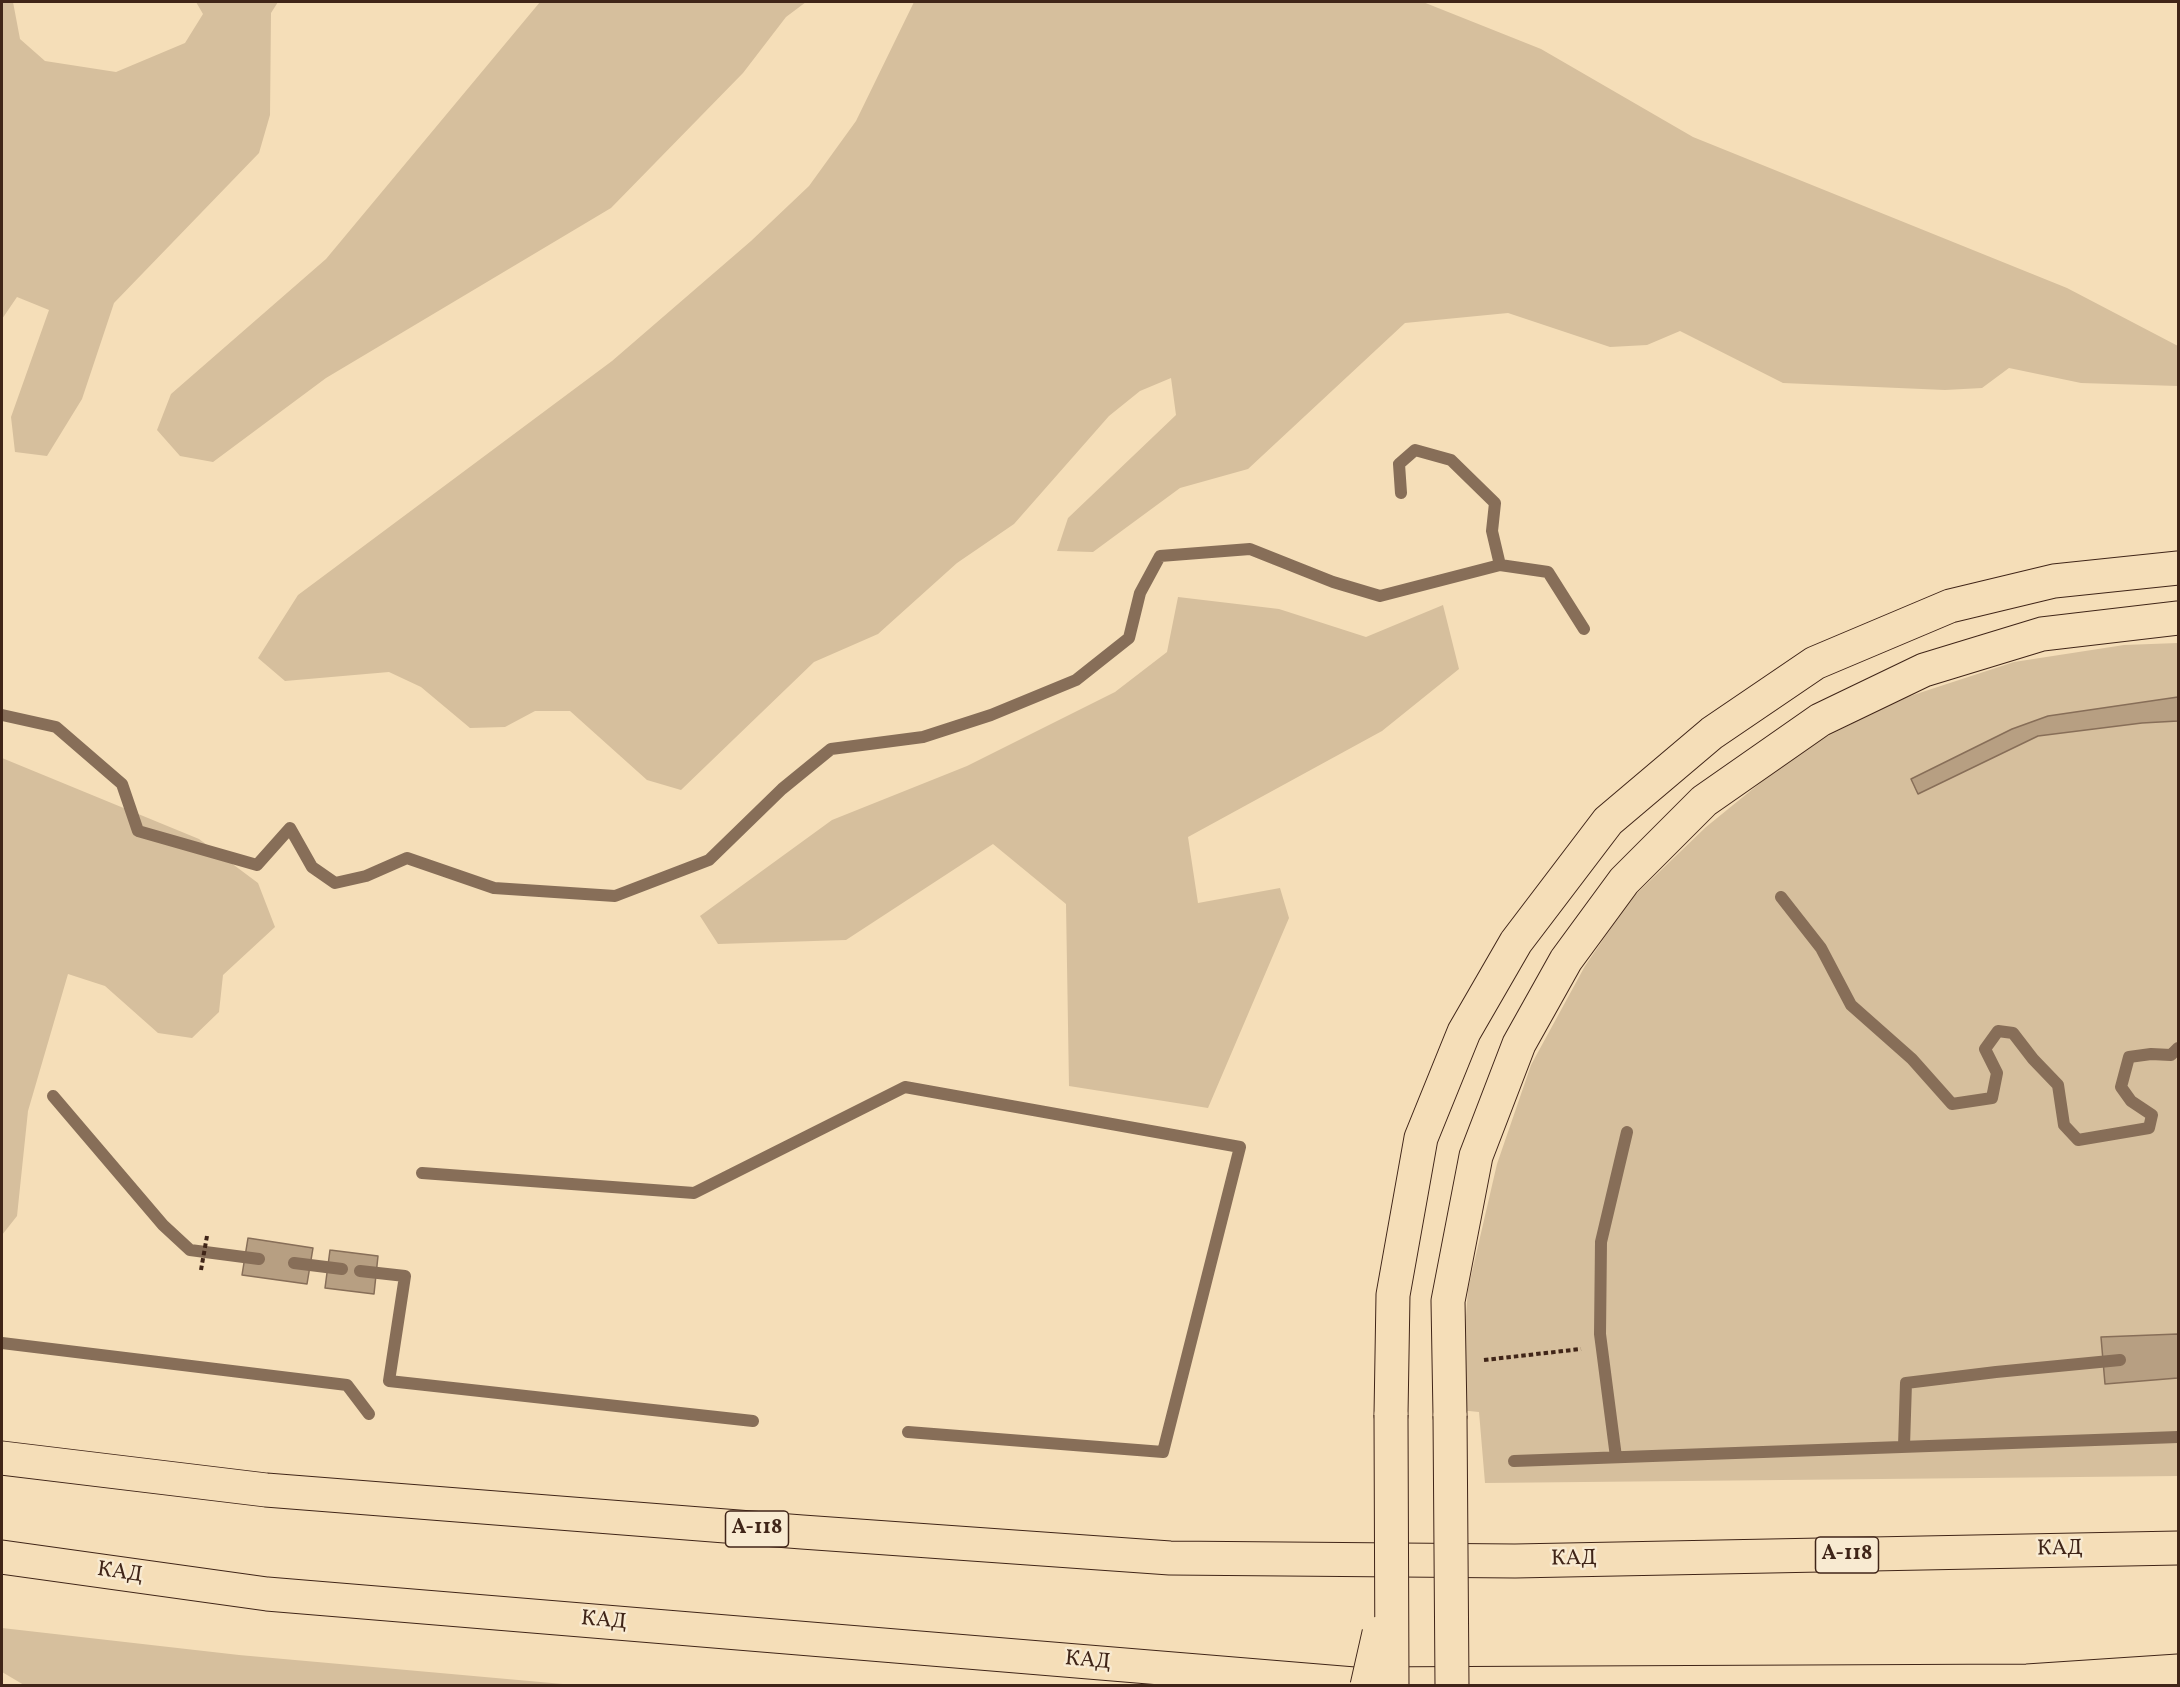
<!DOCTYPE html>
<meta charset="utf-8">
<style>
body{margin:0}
#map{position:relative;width:2180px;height:1687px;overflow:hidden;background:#f5deb8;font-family:Vollkorn,serif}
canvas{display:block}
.frame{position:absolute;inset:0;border:3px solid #402518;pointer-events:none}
</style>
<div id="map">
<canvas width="2180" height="1687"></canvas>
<div class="frame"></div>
</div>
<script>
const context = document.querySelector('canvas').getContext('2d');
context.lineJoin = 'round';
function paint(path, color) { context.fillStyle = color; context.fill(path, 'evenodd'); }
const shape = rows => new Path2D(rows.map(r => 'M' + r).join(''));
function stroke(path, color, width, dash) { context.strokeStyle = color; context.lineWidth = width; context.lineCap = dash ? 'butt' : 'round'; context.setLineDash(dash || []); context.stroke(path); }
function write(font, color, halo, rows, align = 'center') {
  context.font = font + ' Vollkorn,serif'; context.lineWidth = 5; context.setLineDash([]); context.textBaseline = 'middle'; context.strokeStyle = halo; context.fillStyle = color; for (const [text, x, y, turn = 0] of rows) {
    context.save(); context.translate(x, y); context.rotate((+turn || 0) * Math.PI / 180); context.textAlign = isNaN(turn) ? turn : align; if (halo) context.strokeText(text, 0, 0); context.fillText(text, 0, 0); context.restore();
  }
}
paint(shape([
 [2,2,13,2,20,39,45,61,116,72,185,43,203,14,196,2,278,2,271,13,270,115,259,153,114,303,82,399,47,456,15,452,11,417,49,310,17,297,2,319],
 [540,2,806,2,786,17,743,73,611,208,326,378,213,462,180,456,157,430,171,394,326,259],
 [914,2,1423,2,1541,49,1693,137,2067,288,2178,346,2178,386,2081,383,2009,368,1982,388,1945,390,1783,383,1680,331,1647,345,1610,347,1508,313,1405,323,1248,469,1180,488,1093,552,1057,551,1068,518,1176,415,1171,378,1140,391,1109,416,1014,524,957,563,878,634,814,662,681,790,647,780,570,711,535,711,505,727,470,728,421,687,389,672,285,681,258,658,298,595,612,361,751,241,809,186,856,121],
 [1178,597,1279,609,1366,637,1443,605,1459,669,1382,731,1188,837,1198,903,1280,888,1289,918,1208,1108,1069,1086,1066,904,993,844,846,940,718,944,700,916,832,820,967,766,1115,692,1167,652],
 [2178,643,2178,1334,2101,1338,2106,1384,2178,1378,2178,1476,1485,1483,1479,1412,1459,1410,1468,1289,1497,1164,1531,1065,1585,966,1630,900,1706,827,1802,749,1901,699,2014,662,2124,645],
 [2,758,199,839,258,883,275,927,223,975,219,1012,192,1038,158,1033,105,986,68,974,28,1111,17,1216,2,1235],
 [2,1628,239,1655,574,1685,24,1685,2,1672]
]), '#d6bf9d');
const water = shape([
 [2178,697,2178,721,2142,723,2038,736,1918,794,1911,779,2012,729,2048,716,2178,697],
 [248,1238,313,1248,307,1284,242,1275,248,1238],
 [330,1250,378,1256,374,1294,325,1288,330,1250],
 [2178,1334,2178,1378,2105,1384,2101,1337,2178,1334]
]);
paint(water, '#b79f82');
stroke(water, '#876e58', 1.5);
stroke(shape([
 [1401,493,1399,464,1415,450,1451,460,1495,503,1492,531,1500,565],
 [2,715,56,727,122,784,138,831,257,865,290,828,312,867,335,883,366,876,407,858,494,888,615,896,709,860,782,789,831,749,923,737,991,715,1076,680,1129,638,1140,593,1160,556,1250,549,1333,582,1380,596,1500,565,1548,572,1584,629],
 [1781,897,1821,948,1851,1005,1912,1059,1952,1104,1992,1098,1997,1073,1985,1049,1998,1031,2013,1033,2033,1059,2058,1085,2064,1125,2078,1140,2149,1128,2152,1115,2131,1101,2121,1087,2129,1057,2151,1054,2171,1055,2178,1048],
 [53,1096,163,1225,190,1250,259,1259],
 [422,1173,694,1193,905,1087,1240,1147,1163,1452,908,1432],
 [294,1263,342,1269],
 [360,1271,405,1276,389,1381,753,1421],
 [2,1343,347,1385,369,1414],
 [1904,1446,1906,1383,1996,1372,2120,1360],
 [1616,1457,1600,1334,1601,1242,1627,1132],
 [1514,1461,2178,1437]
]), '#876e58', 12);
const major = shape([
 [1391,1415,1393,1295,1421,1138,1464,1032,1516,942,1608,821,1712,733,1815,663,1950,606,2054,581,2178,568],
 [1450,1416,1448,1301,1476,1156,1519,1044,1566,960,1624,881,1704,801,1820,720,1924,670,2042,634,2178,618]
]);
const highway = shape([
 [2,1458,266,1490,802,1532,1170,1558,1515,1561,2178,1548],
 [2,1557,267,1594,1354,1684,2027,1681,2178,1671]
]);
stroke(major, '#402518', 35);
stroke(highway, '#402518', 35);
stroke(shape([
 [201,1270,207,1236],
 [1484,1360,1581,1349]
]), '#402518', 4, [4.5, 3]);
stroke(major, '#f5deb8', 33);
stroke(highway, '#f5deb8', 33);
const majorBridge = shape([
 [1391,1415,1392,1686],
 [1450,1416,1452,1686],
 [1367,1686,1379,1633]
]);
stroke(majorBridge, '#402518', 35, []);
stroke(majorBridge, '#f5deb8', 33);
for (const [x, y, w] of [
 [757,1529,63],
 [1847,1555,63]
]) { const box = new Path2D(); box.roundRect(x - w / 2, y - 18, w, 36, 4.5); context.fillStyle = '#f8ead1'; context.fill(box); stroke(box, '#402518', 1.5); }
write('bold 21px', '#402518', null, [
 ["А-118",757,1529],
 ["А-118",1847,1555]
]);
write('22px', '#402518', '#f8ead1', [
 ["КАД",2060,1550,-1],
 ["КАД",1574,1560,-1],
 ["КАД",120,1574,8],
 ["КАД",604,1622,5],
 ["КАД",1088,1662,5]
]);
</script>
